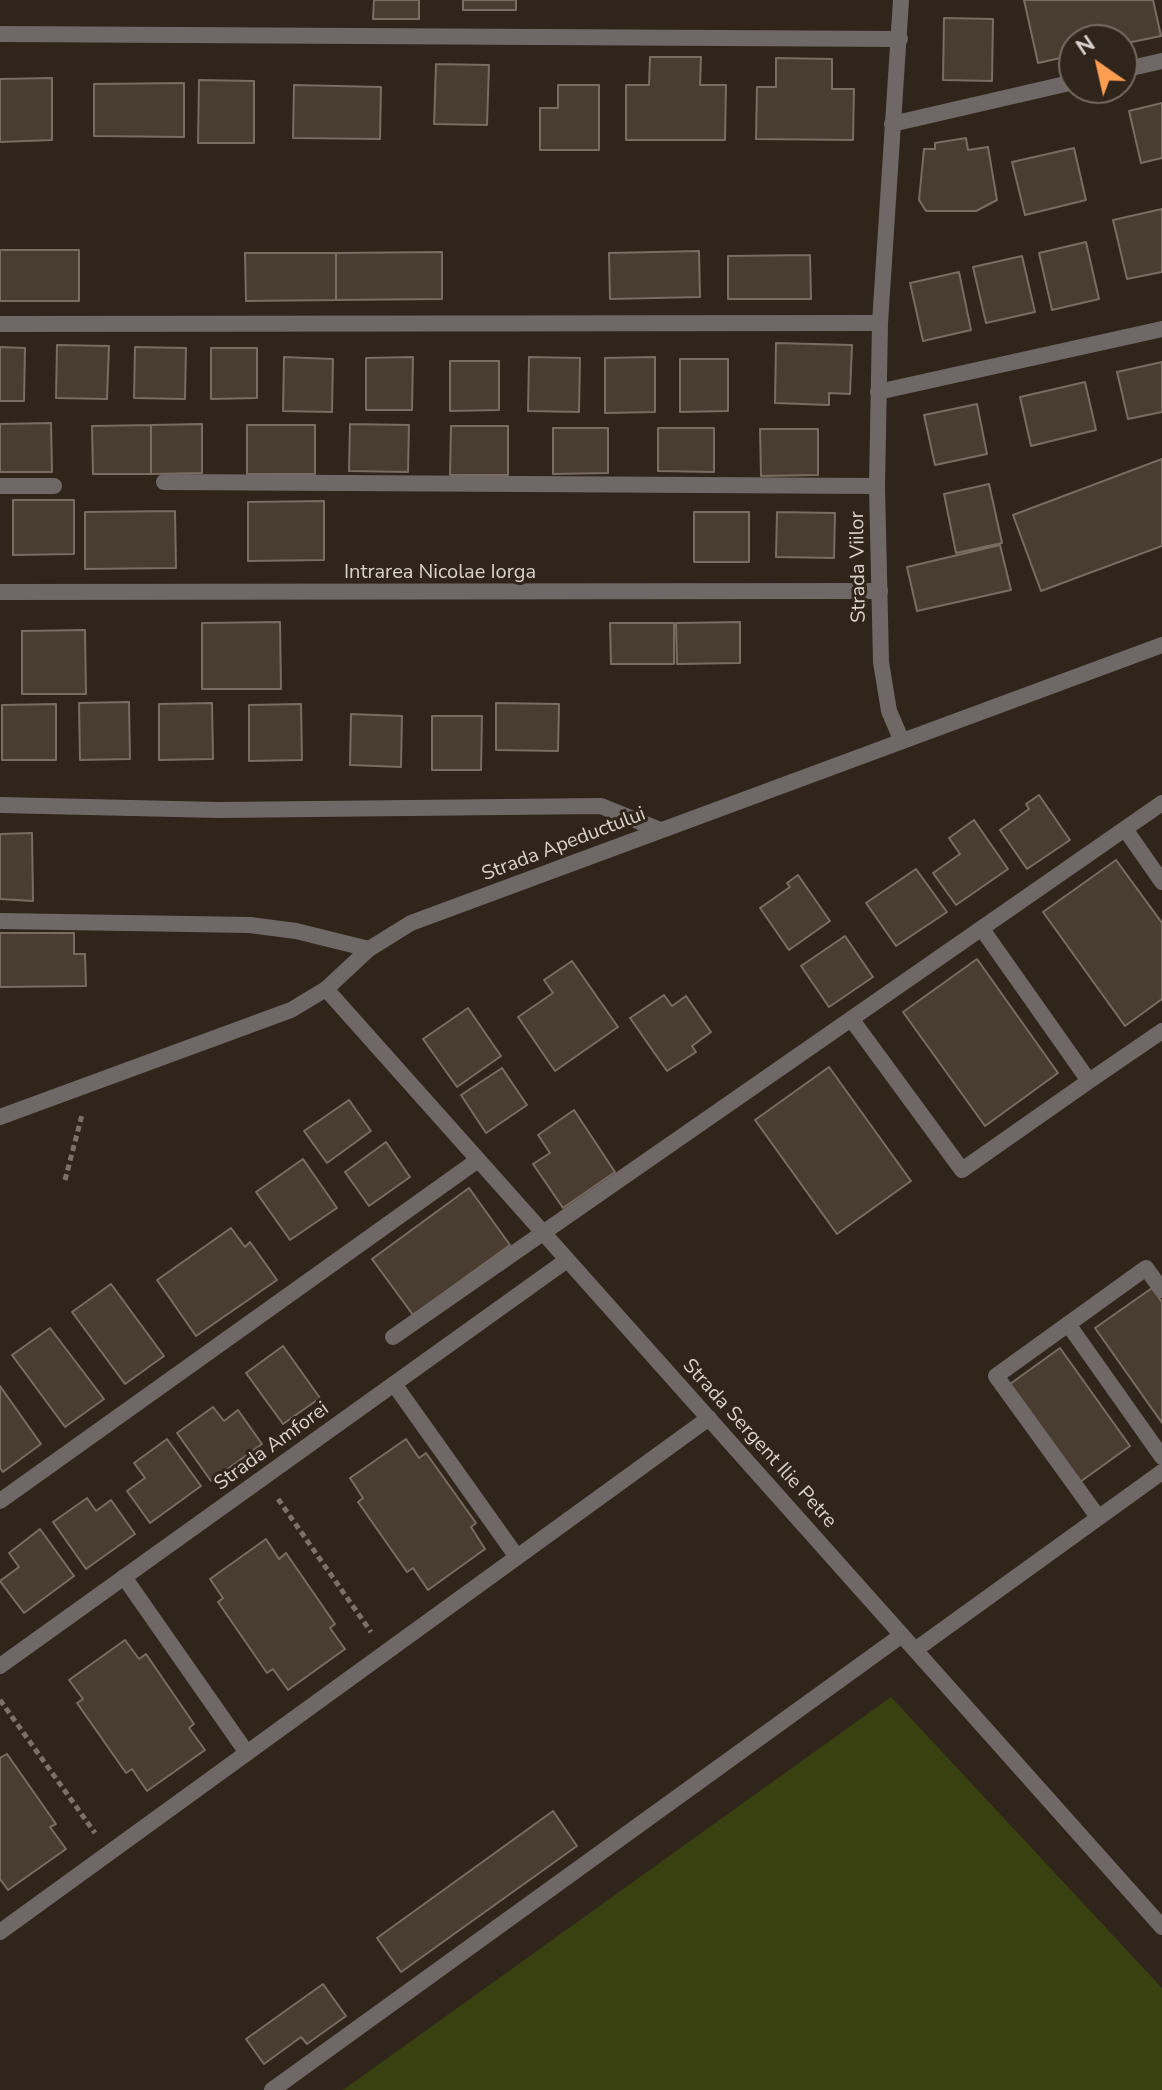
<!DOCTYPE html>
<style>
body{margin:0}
#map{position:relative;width:1162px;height:2090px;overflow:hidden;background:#30251b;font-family:"Nunito Sans",sans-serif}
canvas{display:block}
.north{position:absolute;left:1058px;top:24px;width:80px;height:80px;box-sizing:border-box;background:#30251b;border:2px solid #746b62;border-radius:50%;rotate:326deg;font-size:22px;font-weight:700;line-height:32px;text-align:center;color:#dad3cc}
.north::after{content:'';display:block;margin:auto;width:28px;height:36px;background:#fc9e52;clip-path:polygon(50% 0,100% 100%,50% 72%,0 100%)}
</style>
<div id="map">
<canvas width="1162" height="2090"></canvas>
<div class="north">N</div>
</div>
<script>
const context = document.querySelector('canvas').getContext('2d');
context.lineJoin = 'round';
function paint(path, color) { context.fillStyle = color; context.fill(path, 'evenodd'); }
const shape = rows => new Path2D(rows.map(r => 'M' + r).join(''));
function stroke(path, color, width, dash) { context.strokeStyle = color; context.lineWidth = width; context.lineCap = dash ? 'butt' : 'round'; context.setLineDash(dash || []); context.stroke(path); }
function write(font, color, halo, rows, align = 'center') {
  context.font = font + ' "Nunito Sans",sans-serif'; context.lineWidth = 6; context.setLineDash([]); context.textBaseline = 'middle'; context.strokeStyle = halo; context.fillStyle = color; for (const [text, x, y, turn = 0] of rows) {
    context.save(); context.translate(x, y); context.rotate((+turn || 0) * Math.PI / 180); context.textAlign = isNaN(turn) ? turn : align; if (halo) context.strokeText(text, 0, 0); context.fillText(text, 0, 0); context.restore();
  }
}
paint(shape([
 [891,1697,1162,1988,1162,2090,343,2090]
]), '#394111');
const building = shape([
 [374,0,419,0,419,19,373,19,374,0],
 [463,0,516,0,516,10,463,10,463,0],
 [1024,0,1153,0,1161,36,1122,44,1122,40,1074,40,1074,55,1038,63,1024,0],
 [944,18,993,19,992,81,943,80,944,18],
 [650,57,701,57,700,85,726,85,725,140,626,140,626,85,649,85,650,57],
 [776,58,832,59,832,89,854,89,853,140,756,139,757,87,776,87,776,58],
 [436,64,489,65,487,125,434,124,436,64],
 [52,78,52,140,0,142,0,79,52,78],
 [199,80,254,81,254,143,198,143,199,80],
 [184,83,184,137,94,136,94,84,184,83],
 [294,85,381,87,380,139,293,138,294,85],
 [558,85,599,85,599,150,540,150,540,108,558,108,558,85],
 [1162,103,1162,158,1141,163,1129,111,1162,103],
 [966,138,968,150,988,147,997,200,976,211,926,211,919,200,924,149,935,149,935,143,966,138],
 [1074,148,1086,200,1025,215,1012,162,1074,148],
 [1162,209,1162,272,1127,279,1113,220,1162,209],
 [1086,242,1099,299,1052,310,1039,253,1086,242],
 [0,250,79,250,79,301,0,301,0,250],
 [699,251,700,297,610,299,609,253,699,251],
 [442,252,442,299,336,300,336,253,442,252],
 [245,253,336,253,336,300,246,301,245,253],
 [810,255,811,299,728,299,728,256,810,255],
 [1022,256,1035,312,986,323,973,267,1022,256],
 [959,272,971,330,923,341,910,283,959,272],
 [776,343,852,345,850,394,829,393,829,405,775,403,776,343],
 [57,345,109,346,107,399,56,398,57,345],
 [0,347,25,348,24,401,0,401,0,347],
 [135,347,186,348,185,399,134,398,135,347],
 [211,348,257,348,257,398,211,399,211,348],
 [284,357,333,359,332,412,283,411,284,357],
 [413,357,412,410,366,410,366,358,413,357],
 [529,357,580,358,579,412,528,411,529,357],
 [655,357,655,412,605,413,605,358,655,357],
 [680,359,728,359,728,411,680,412,680,359],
 [450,361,499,361,499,410,450,411,450,361],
 [1162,362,1162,412,1128,419,1117,372,1162,362],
 [1085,382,1096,430,1031,446,1020,397,1085,382],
 [977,404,987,454,935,465,924,415,977,404],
 [51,423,52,472,0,472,0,424,51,423],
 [202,424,202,473,151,474,151,425,202,424],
 [350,424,409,425,408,472,349,471,350,424],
 [151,425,151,474,93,474,92,426,151,425],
 [247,425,315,425,315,474,247,474,247,425],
 [451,426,508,426,508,475,450,475,451,426],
 [553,428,608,428,608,473,553,474,553,428],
 [658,428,714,428,714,472,658,471,658,428],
 [760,429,818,429,818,475,761,476,760,429],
 [1162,459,1162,546,1041,591,1013,515,1162,459],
 [989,484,1002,543,956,553,944,494,989,484],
 [13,500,74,500,74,554,13,555,13,500],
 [324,501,324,560,248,561,248,502,324,501],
 [175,511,176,568,85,569,85,512,175,511],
 [694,512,749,512,749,562,694,562,694,512],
 [777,512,835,513,834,558,776,557,777,512],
 [1000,545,1011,590,917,611,907,567,1000,545],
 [280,622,281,689,202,689,202,623,280,622],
 [740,622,740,663,677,664,676,623,740,622],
 [610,623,674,623,674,664,611,664,610,623],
 [85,630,86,694,22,694,22,631,85,630],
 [129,702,130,759,80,760,79,703,129,702],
 [212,703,213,759,159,760,159,704,212,703],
 [496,703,559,704,558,751,496,750,496,703],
 [56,704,56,760,2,760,2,705,56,704],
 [301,704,302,760,249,761,249,705,301,704],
 [351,714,402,716,401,767,350,765,351,714],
 [432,716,482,716,481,770,432,770,432,716],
 [1039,795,1070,840,1027,869,1000,830,1029,809,1026,804,1039,795],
 [974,820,1008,869,956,905,933,873,960,854,949,838,974,820],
 [32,833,33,901,0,899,0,834,32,833],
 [1116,860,1162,923,1162,999,1125,1026,1043,912,1116,860],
 [916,869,947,912,896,946,866,903,916,869],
 [798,875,830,921,789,950,760,908,790,887,787,883,798,875],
 [0,933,74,933,74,954,85,954,86,986,0,987,0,933],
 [845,936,873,977,829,1007,801,966,845,936],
 [977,959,1058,1073,985,1126,903,1012,977,959],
 [572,961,618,1027,555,1071,518,1017,553,993,544,980,572,961],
 [664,995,672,1006,686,996,711,1032,692,1046,696,1052,667,1071,630,1018,664,995],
 [468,1008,501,1056,457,1087,423,1039,468,1008],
 [829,1067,911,1181,837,1234,755,1120,829,1067],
 [502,1068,527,1105,486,1133,461,1095,502,1068],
 [349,1100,371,1131,327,1163,304,1131,349,1100],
 [574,1110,615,1172,563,1208,533,1164,550,1153,538,1135,574,1110],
 [386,1142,410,1177,369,1206,345,1172,386,1142],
 [303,1159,337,1208,290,1240,256,1192,303,1159],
 [469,1188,510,1245,413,1315,372,1259,469,1188],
 [231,1228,245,1247,250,1242,277,1280,196,1336,157,1280,231,1228],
 [111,1284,164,1356,125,1384,72,1312,111,1284],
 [1152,1288,1162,1302,1162,1423,1095,1328,1152,1288],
 [50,1328,104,1399,65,1427,12,1355,50,1328],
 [283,1346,320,1398,283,1424,246,1373,283,1346],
 [1060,1348,1130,1446,1080,1482,1010,1384,1060,1348],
 [0,1386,41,1444,3,1472,0,1468,0,1386],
 [213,1407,224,1421,238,1410,262,1444,211,1481,177,1433,213,1407],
 [167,1439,201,1486,150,1523,127,1491,145,1478,134,1463,167,1439],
 [406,1439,419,1458,426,1453,476,1523,471,1527,485,1549,428,1590,413,1568,407,1572,358,1502,363,1498,350,1478,406,1439],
 [87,1498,96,1511,111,1500,135,1534,86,1569,53,1522,87,1498],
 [40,1529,74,1576,24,1613,0,1581,19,1567,9,1553,40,1529],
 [266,1539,279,1559,286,1553,335,1624,330,1628,345,1649,288,1690,273,1669,267,1673,218,1602,223,1598,210,1579,266,1539],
 [125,1640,139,1659,146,1654,194,1724,189,1728,205,1750,147,1791,132,1769,126,1773,77,1703,83,1699,69,1680,125,1640],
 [7,1754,56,1824,50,1827,66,1849,8,1890,0,1879,0,1758,7,1754],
 [553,1811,577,1846,401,1972,377,1938,553,1811],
 [323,1984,346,2016,307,2044,301,2037,264,2064,246,2039,323,1984]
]);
paint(building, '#493d32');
stroke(building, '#796c61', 2);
stroke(shape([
 [65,1180,82,1115],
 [278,1499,371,1632],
 [0,1700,95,1833]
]), '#7a7168', 5, [6, 4]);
stroke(shape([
 [1125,829,1162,882],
 [852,1020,962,1170,1089,1081,982,929],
 [1089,1081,1162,1031],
 [1068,1324,1162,1457],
 [393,1337,1162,803],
 [394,1384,517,1557],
 [1098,1517,996,1376,1146,1268,1162,1290],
 [124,1577,247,1753]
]), '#706866', 16);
stroke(shape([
 [0,34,900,39],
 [1122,70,1162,61],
 [892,124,1074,82],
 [0,324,880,323],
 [878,392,1162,329],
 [164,482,877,486],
 [0,486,54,486],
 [0,592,880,591],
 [0,805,219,810,601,806,660,830],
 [0,921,250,925,296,931,369,949],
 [326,989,1162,1927],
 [0,1501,478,1160],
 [915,1650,1162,1472],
 [0,1666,567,1260],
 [0,1932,709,1418],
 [272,2090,902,1635]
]), '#706866', 16);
stroke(shape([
 [901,739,889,711,881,662,877,486,880,323,901,0],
 [0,1117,291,1010,326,989,369,949,411,923,1162,645]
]), '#706866', 16);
write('20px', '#dad3cc', '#30251b', [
 ["Strada Viilor",859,567,-91],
 ["Intrarea Nicolae Iorga",440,573],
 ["Strada Apeductului",564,845,-21],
 ["Strada Sergent Ilie Petre",759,1444,48],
 ["Strada Amforei",272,1447,-36]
]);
</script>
